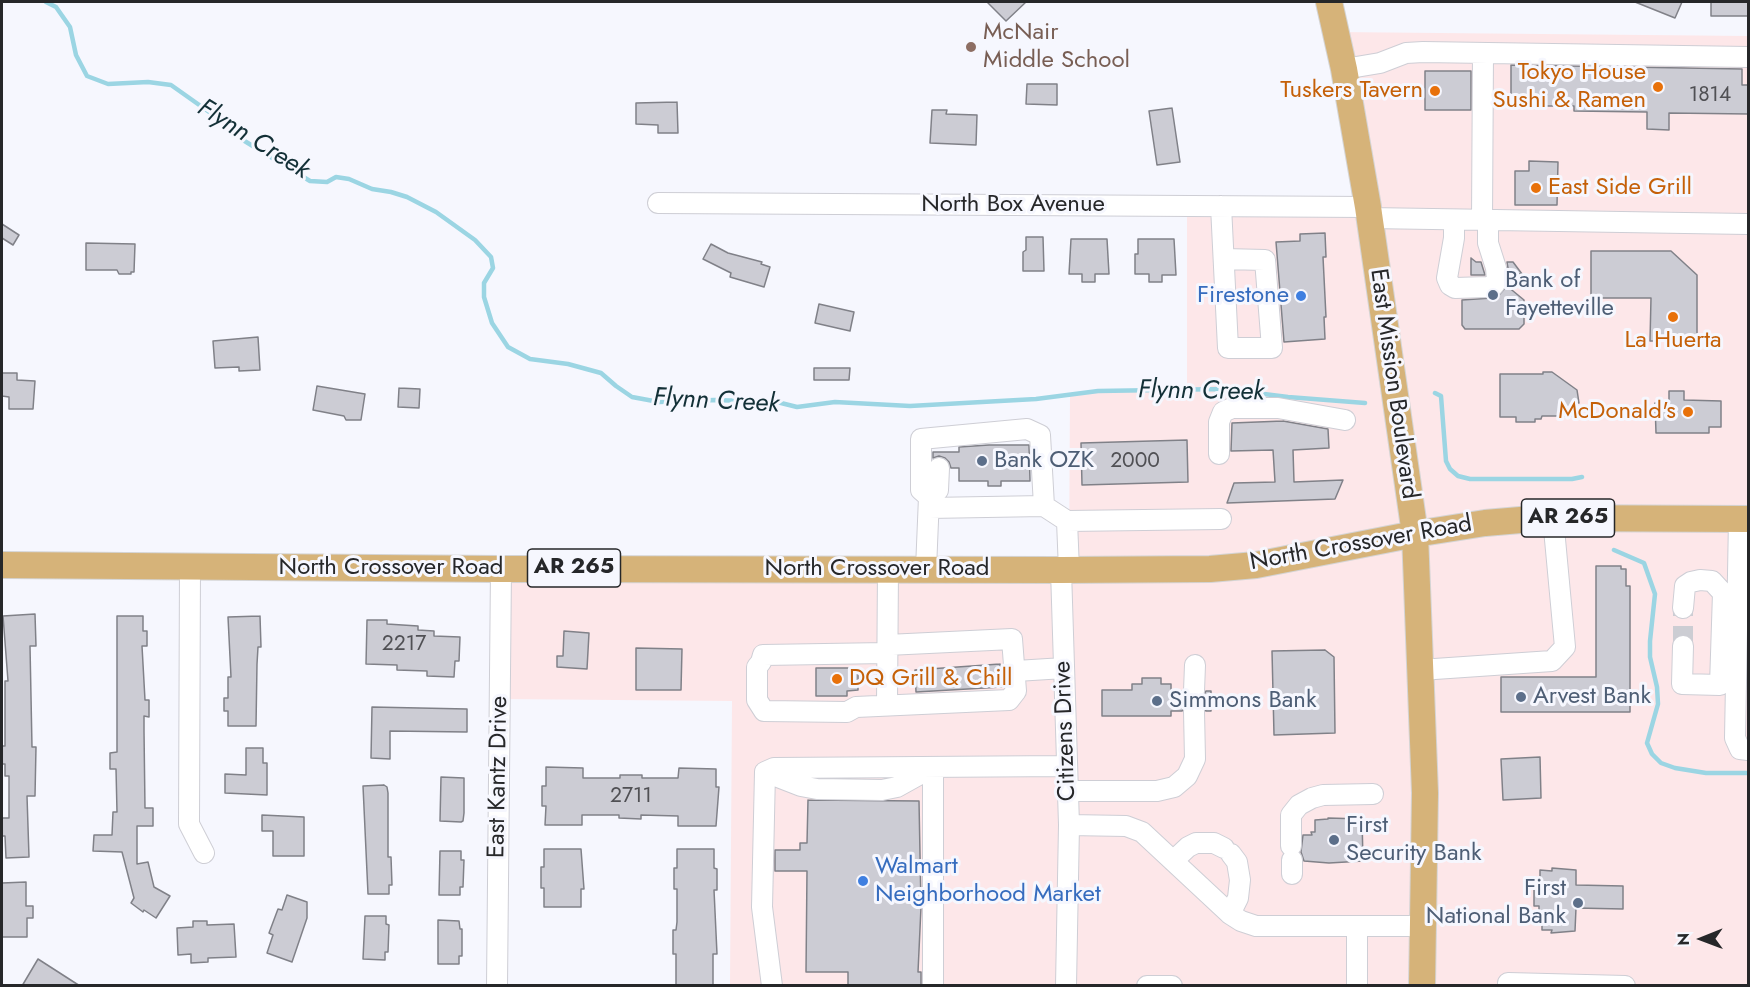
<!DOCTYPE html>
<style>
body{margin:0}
#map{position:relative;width:1750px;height:987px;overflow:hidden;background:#f6f7fe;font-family:Jost,sans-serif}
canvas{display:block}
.frame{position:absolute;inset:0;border:3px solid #262729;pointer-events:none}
.north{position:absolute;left:1672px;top:909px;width:60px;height:60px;-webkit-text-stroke:4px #f6f7fe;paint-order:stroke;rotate:269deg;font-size:16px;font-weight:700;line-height:24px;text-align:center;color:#262729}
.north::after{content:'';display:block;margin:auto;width:21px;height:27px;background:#262729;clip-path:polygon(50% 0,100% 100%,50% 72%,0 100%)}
</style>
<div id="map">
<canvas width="1750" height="987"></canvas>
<div class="frame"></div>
<div class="north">N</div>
</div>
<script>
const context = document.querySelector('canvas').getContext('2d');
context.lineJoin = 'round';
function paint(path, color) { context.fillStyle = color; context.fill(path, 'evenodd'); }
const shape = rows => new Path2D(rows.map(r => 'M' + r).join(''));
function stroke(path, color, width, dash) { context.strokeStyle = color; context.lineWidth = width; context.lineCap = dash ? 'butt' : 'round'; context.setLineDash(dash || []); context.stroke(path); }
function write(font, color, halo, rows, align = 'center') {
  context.font = font + ' Jost,sans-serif'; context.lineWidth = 6; context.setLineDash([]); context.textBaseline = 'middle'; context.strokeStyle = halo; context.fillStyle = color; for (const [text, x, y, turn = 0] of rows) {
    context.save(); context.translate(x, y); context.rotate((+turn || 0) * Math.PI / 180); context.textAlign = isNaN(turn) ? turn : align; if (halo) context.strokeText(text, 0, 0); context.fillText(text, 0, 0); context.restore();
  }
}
paint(shape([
 [1336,32,1748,36,1748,985,730,985,732,701,500,699,501,569,1069,570,1070,394,1098,391,1187,389,1187,206,1368,207]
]), '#fde7e9');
stroke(shape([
 [46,2,56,7,70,27,76,55,87,76,108,84,148,82,171,85,212,114,238,137,310,181,327,182,336,177,349,179,372,189,391,192,407,197,436,212,475,240,491,257,493,268,484,283,484,297,492,323,508,347,530,359,568,364,601,373,616,386,632,397,659,402,714,400,777,402,797,407,835,402,910,406,1036,399,1098,391,1224,389,1288,397,1365,403],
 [1435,393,1441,396,1446,461,1450,469,1458,476,1470,479,1572,479,1582,477],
 [1614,550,1644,563,1655,594,1650,641,1650,657,1657,687,1658,704,1647,743,1652,754,1661,763,1675,768,1706,773,1748,773]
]), '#9bd5e3', 4.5);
const building = shape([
 [987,2,1026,2,1006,21,987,2],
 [1635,2,1682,2,1675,18,1635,2],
 [1711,2,1749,2,1749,16,1711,16,1711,2],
 [1511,65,1742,69,1742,85,1749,85,1749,114,1669,113,1669,130,1647,129,1647,112,1574,111,1574,106,1518,106,1511,99,1511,65],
 [1425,71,1471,71,1471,110,1425,110,1425,71],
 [1027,84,1057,84,1057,105,1026,104,1027,84],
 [677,102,678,133,658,133,658,125,636,124,636,103,677,102],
 [1172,108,1180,162,1157,165,1149,111,1172,108],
 [932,110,947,110,946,114,977,115,976,145,930,143,932,110],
 [1529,161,1558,162,1557,205,1515,205,1515,171,1529,171,1529,161],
 [2,224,19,235,13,245,2,238,2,224],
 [1325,233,1326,257,1323,257,1326,317,1324,317,1325,339,1284,342,1276,242,1300,241,1300,234,1325,233],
 [1026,237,1043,237,1044,271,1023,271,1023,252,1026,250,1026,237],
 [1071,239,1107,239,1109,274,1095,274,1095,282,1082,282,1082,274,1069,274,1071,239],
 [1138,239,1174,239,1176,275,1162,275,1162,282,1149,282,1149,274,1135,274,1135,254,1138,254,1138,239],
 [86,243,135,244,134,272,131,272,131,274,119,274,117,270,86,270,86,243],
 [711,244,728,253,762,262,761,264,770,267,764,287,730,277,731,273,703,259,711,244],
 [1591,251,1671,251,1697,275,1697,341,1650,341,1651,298,1591,298,1591,251],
 [1471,258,1476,262,1481,262,1485,275,1471,275,1471,258],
 [1507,262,1513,262,1522,274,1509,274,1507,262],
 [1507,286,1524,300,1524,324,1519,329,1465,329,1462,325,1462,300,1492,298,1498,296,1507,286],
 [819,304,854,312,850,331,815,323,819,304],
 [258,337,260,370,239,371,239,367,215,368,213,341,258,337],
 [814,368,850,368,849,380,814,380,814,368],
 [1543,372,1552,372,1577,390,1579,403,1574,403,1574,416,1542,416,1541,419,1535,419,1535,422,1516,422,1516,417,1500,417,1500,374,1543,374,1543,372],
 [2,373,17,373,17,380,35,381,33,409,9,409,9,397,2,396,2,373],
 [317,386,365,394,361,420,346,420,344,416,313,410,317,386],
 [399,388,420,389,419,408,398,407,399,388],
 [1669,391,1684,391,1684,400,1721,401,1721,427,1709,427,1709,433,1656,433,1655,403,1669,403,1669,391],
 [1283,421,1328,429,1329,448,1293,450,1294,482,1343,480,1335,499,1227,503,1234,483,1275,482,1273,450,1231,451,1232,423,1283,421],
 [1187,440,1188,482,1082,485,1081,443,1187,440],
 [989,445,1029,445,1030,481,1001,481,1001,486,988,486,988,481,959,481,959,468,951,468,949,462,945,458,939,456,933,458,933,452,959,452,959,447,989,445],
 [1596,566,1621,566,1621,569,1626,569,1626,586,1630,586,1630,712,1501,712,1501,677,1596,677,1596,566],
 [35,614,36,646,30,646,32,747,36,747,35,796,27,796,29,857,6,858,5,836,2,836,2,818,9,818,9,776,5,776,5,764,2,764,2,746,5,746,5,681,8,681,3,616,35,614],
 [117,616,143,616,143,631,147,631,147,646,142,646,145,700,149,700,149,717,144,716,144,731,145,808,153,808,153,826,137,826,137,864,148,862,154,887,170,896,156,918,144,910,143,912,131,903,134,898,122,852,93,851,94,835,112,835,113,812,117,812,116,769,110,769,110,753,117,752,117,616],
 [260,616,261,647,258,647,257,664,256,726,228,726,228,711,224,711,224,698,228,698,228,677,231,677,228,617,260,616],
 [367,620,387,620,387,624,418,626,418,630,434,631,434,636,460,637,459,661,455,661,454,677,427,676,427,671,397,670,397,665,366,664,367,620],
 [564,631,589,633,587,669,557,667,557,656,563,656,564,631],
 [636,648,682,649,681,690,636,690,636,648],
 [1325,650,1334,657,1335,733,1274,735,1272,651,1325,650],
 [1000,664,1002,687,916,692,915,670,1000,664],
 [816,668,858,668,858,690,847,691,847,696,816,696,816,668],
 [1142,678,1161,678,1161,684,1171,684,1171,691,1182,691,1188,701,1182,711,1171,711,1171,716,1102,716,1102,690,1132,690,1132,684,1142,684,1142,678],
 [1206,691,1211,691,1211,711,1206,711,1200,701,1206,691],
 [372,707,467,709,467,732,390,731,390,759,371,758,372,707],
 [246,748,263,748,263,763,267,763,267,795,225,793,225,774,246,775,246,748],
 [1540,757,1541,798,1503,800,1501,759,1540,757],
 [546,767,583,768,583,778,620,778,620,775,642,775,642,778,678,778,679,768,716,769,716,787,719,787,716,826,678,826,678,816,641,815,641,819,619,818,619,815,582,815,582,825,545,825,546,806,542,806,542,786,546,786,546,767],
 [441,777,464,778,464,813,463,821,461,822,440,821,441,777],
 [384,785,387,787,388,793,388,857,391,857,392,885,389,885,389,894,368,894,363,786,384,785],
 [808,800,919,801,921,907,918,972,921,972,921,986,848,986,848,972,806,972,807,871,775,871,775,850,800,850,800,843,807,843,808,800],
 [262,815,304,817,304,856,273,856,273,831,262,831,262,815],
 [1328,818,1362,819,1363,861,1329,863,1304,861,1301,852,1303,835,1312,835,1311,832,1315,832,1315,820,1328,819,1328,818],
 [544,849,581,849,584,889,581,889,581,907,544,907,544,888,541,888,541,867,544,867,544,849],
 [677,849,714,849,714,868,717,869,717,890,714,890,717,954,713,954,713,986,676,986,676,954,673,954,673,930,676,930,677,922,677,889,674,889,674,868,677,868,677,849],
 [440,851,461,851,461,860,464,860,463,887,460,887,460,895,439,895,440,851],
 [1552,868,1576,870,1576,885,1623,886,1623,909,1576,908,1575,931,1551,933,1552,930,1542,930,1542,915,1539,915,1539,906,1534,906,1534,879,1540,879,1540,870,1552,871,1552,868],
 [26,882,26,906,33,906,33,918,27,918,27,937,2,937,2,883,26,882],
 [287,895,307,902,307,918,292,962,267,953,273,935,269,933,278,909,282,910,287,895],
 [365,916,386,916,386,924,389,925,388,952,385,952,385,960,363,959,365,916],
 [438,920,459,921,460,929,462,929,462,956,459,956,459,964,438,964,438,920],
 [193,921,207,921,207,925,234,924,236,957,208,958,208,962,191,963,191,954,178,955,177,928,193,927,193,921],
 [38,959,80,986,22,986,38,959]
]);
paint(building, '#ccccd4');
stroke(building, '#808188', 1.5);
stroke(shape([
 [1683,646,1683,608]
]), '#cccdd3', 20, [20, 10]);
const minor = shape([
 [1344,69,1380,63,1406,53,1423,52,1748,57],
 [658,203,1368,207],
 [1221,206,1228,348,1272,348,1265,260,1224,259],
 [1369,218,1748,224],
 [1454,220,1454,238,1447,278,1450,285,1455,288,1488,287,1494,285,1497,280,1496,268,1488,243,1488,220],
 [1482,220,1483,53],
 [1219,454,1219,422,1223,412,1232,408,1278,408,1345,420],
 [929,497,921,490,921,439,1027,429,1040,435,1044,506,1067,521],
 [929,508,1044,506],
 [1739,519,1735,738,1740,749,1748,750],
 [190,567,189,824,204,853],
 [926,569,929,497,938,490,939,468],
 [1061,570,1069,825,1126,826,1142,832,1230,914,1241,921,1256,926,1424,926],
 [1069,570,1067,521,1221,519],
 [1683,646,1682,684,1720,685,1723,593,1712,581,1700,580,1691,582,1685,586,1683,608],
 [886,653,763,655,761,662,757,667,757,700,764,711,847,712,856,707,1009,700,1016,691,1012,639,887,645],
 [1420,670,1552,661,1565,647,1553,518],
 [1016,671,1064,668],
 [1194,691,1195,665],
 [887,705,888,569],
 [765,772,801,786,817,789,882,790,897,787,933,767,933,986],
 [1068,791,1157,791,1174,787,1187,776,1195,759,1194,711],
 [1291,846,1291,815,1299,805,1312,798,1323,795,1373,794],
 [1292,860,1292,874],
 [1173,861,1188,847,1196,843,1214,843,1224,848],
 [1230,914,1238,898,1240,880,1237,862,1231,854],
 [1357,926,1357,986],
 [1508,983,1625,986],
 [497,986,501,569],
 [772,986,762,907,765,772,774,768,1067,766],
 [1066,986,1069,825],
 [1147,986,1172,986]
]);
const major = shape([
 [1329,2,1344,69,1368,207,1415,534,1425,793,1422,986],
 [2,565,501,569,1061,570,1210,569,1256,565,1415,534,1485,523,1544,518,1748,519]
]);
stroke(minor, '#ceced5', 22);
stroke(major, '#d4d4d4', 28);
stroke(minor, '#fff', 20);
stroke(major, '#d6b379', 26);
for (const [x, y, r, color] of [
 [971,47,6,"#8d6e63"],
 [1658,87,6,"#e8710a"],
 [1435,91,6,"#e8710a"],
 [1536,188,6,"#e8710a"],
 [1493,295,6,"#5c6f8a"],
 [1301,296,6,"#3f7fe0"],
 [1673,317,6,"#e8710a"],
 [1688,412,6,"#e8710a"],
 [982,461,6,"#5c6f8a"],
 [837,679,6,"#e8710a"],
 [1521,697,6,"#5c6f8a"],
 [1157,701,6,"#5c6f8a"],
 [1334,840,6,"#5c6f8a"],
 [863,881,6,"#3f7fe0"],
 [1578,903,6,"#5c6f8a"]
]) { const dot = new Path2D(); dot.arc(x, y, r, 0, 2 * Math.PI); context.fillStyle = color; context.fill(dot); stroke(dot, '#f6f7fe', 2); }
write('21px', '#505054', null, [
 ["1814",1710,96],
 ["2000",1135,462],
 ["2217",404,645],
 ["2711",631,797]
]);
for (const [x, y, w] of [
 [1568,518,93],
 [574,568,93]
]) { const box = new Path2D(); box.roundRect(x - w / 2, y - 19, w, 38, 4.5); context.fillStyle = '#f6f7fe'; context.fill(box); stroke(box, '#262729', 1.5); }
write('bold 22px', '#262729', null, [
 ["AR 265",1568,518],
 ["AR 265",574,568]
]);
write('24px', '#785e54', '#f6f7fe', [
 ["McNair",983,33],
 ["Middle School",983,61]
], 'left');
write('24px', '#c56008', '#f6f7fe', [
 ["Tokyo House",1646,73],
 ["Sushi & Ramen",1646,101],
 ["Tuskers Tavern",1423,91],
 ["East Side Grill",1548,188,"left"],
 ["La Huerta",1673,341,"center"],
 ["McDonald's",1676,412],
 ["DQ Grill & Chill",849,679,"left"]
], 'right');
write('24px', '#262729', '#f6f7fe', [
 ["North Box Avenue",1013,205],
 ["East Mission Boulevard",1393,384,82],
 ["North Crossover Road",1361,544,-10],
 ["North Crossover Road",391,568],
 ["North Crossover Road",877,569],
 ["Citizens Drive",1066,731,-92],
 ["East Kantz Drive",499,777,-89]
]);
write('24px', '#4e5e75', '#f6f7fe', [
 ["Bank of",1505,281],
 ["Fayetteville",1505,309],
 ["Bank OZK",994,461],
 ["Arvest Bank",1533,697],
 ["Simmons Bank",1169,701],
 ["First",1346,826],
 ["Security Bank",1346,854],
 ["First",1566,889,"right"],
 ["National Bank",1566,917,"right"]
], 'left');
write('24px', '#366cbe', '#f6f7fe', [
 ["Firestone",1289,296],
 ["Walmart",875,867,"left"],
 ["Neighborhood Market",875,895,"left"]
], 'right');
write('italic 26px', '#133037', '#f6f7fe', [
 ["Flynn Creek",253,140,32],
 ["Flynn Creek",1201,392,1],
 ["Flynn Creek",716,402,3]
]);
</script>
